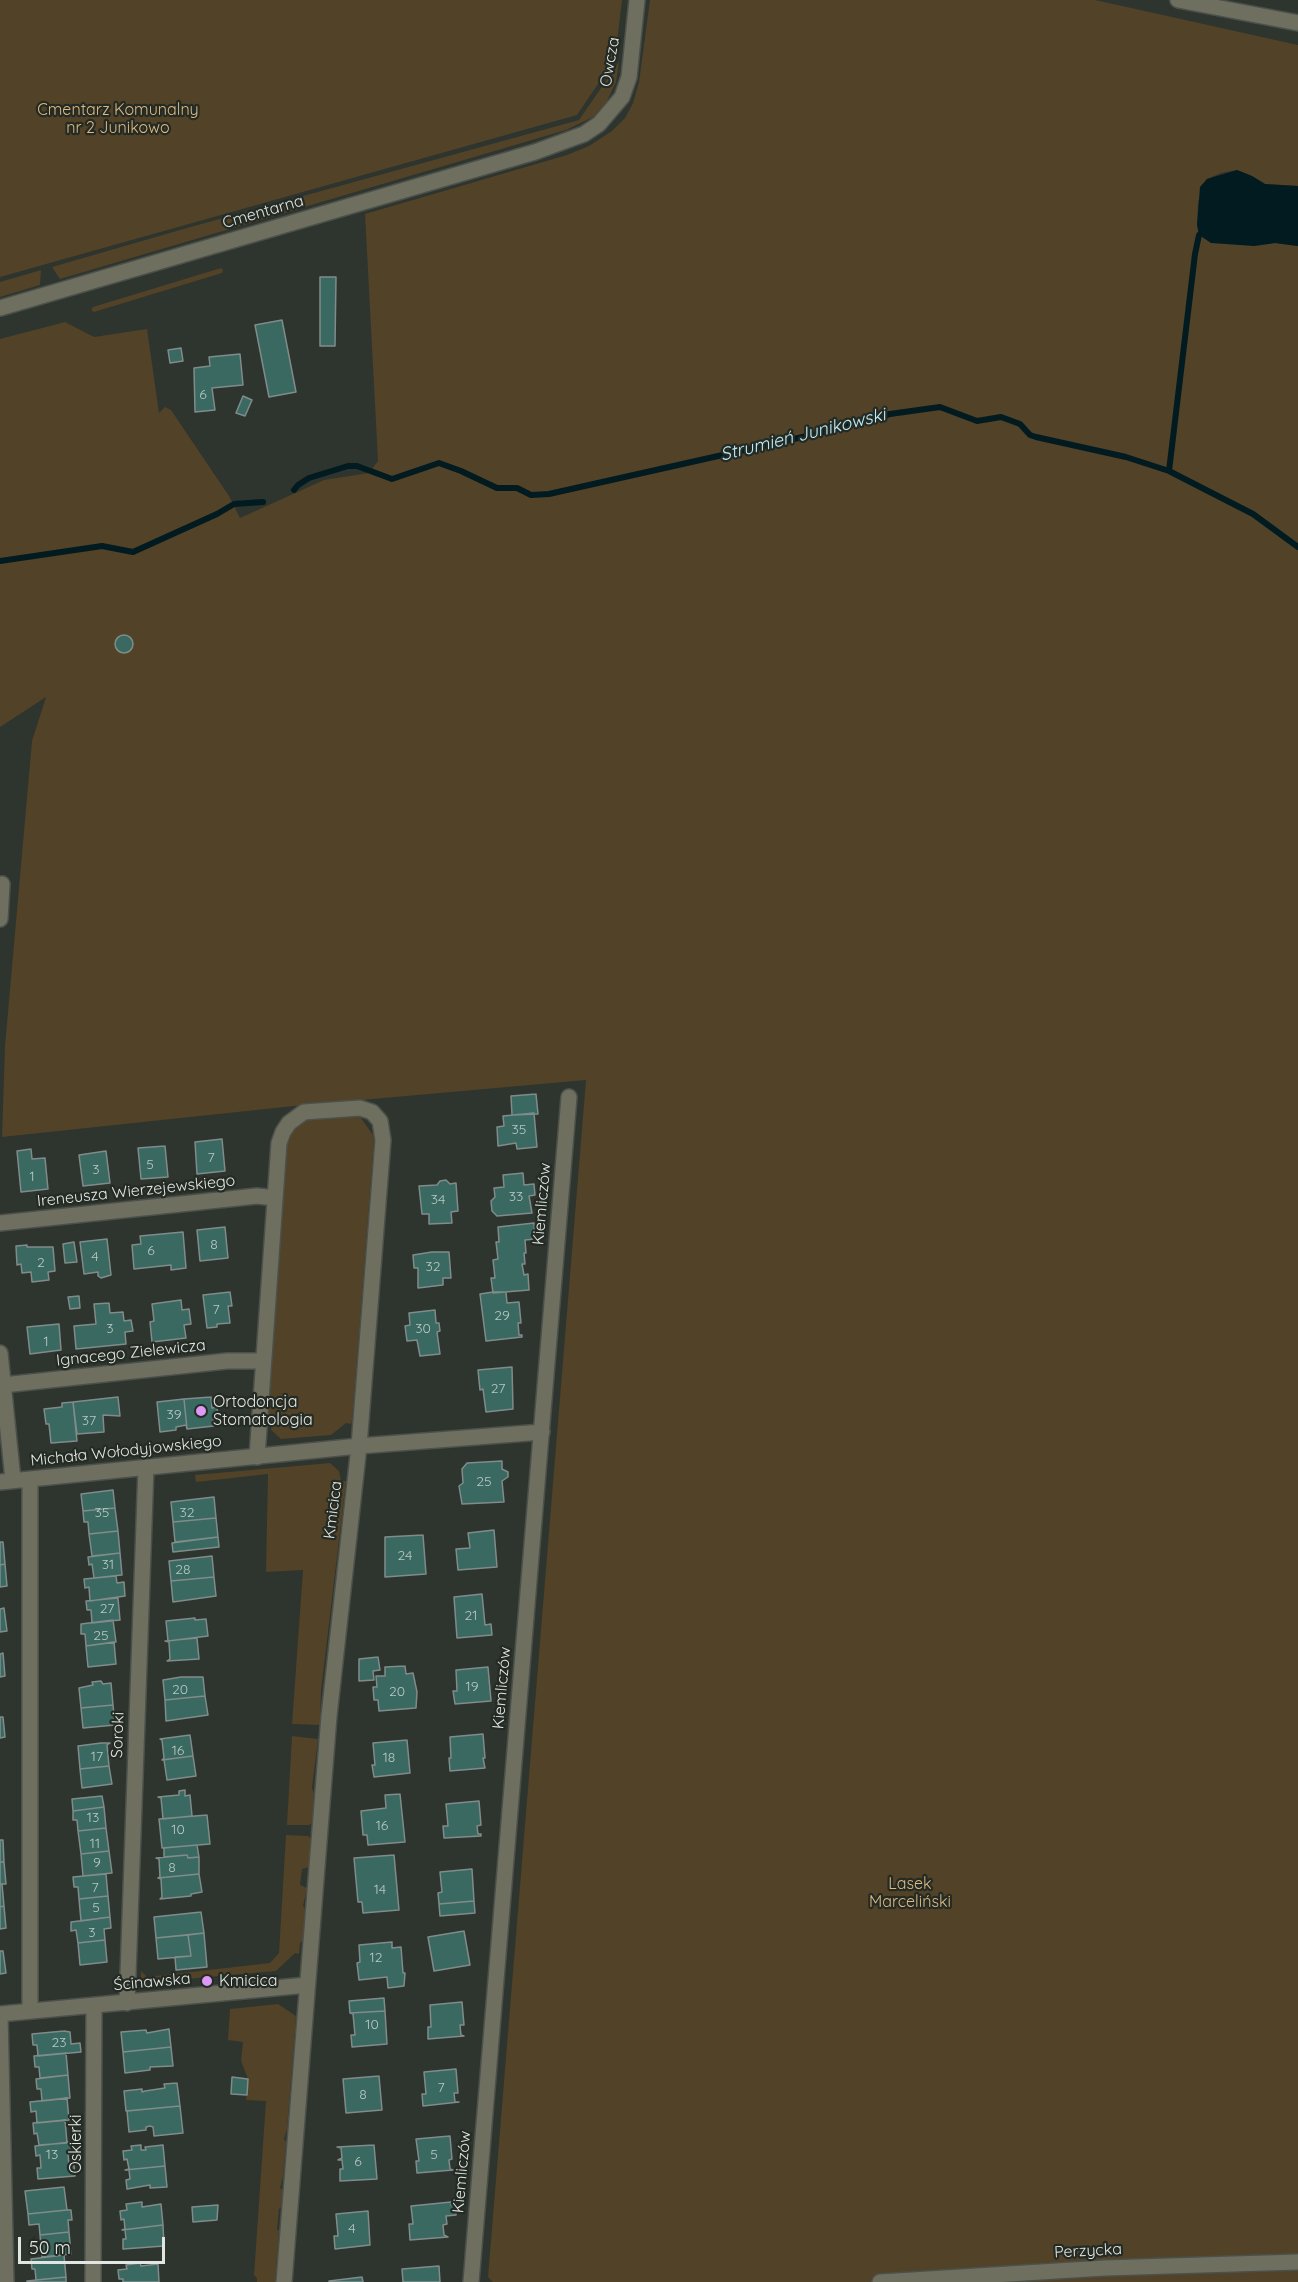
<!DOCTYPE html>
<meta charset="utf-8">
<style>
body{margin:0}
#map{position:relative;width:1298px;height:2282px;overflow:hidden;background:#2e342e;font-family:Quicksand,sans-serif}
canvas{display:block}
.scale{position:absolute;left:18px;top:2237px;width:147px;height:27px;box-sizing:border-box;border:3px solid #e2e6e2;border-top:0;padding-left:8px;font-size:18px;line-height:21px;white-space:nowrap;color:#e2e6e2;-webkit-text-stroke:4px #242a24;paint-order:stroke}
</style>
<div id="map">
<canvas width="1298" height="2282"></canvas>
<div class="scale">50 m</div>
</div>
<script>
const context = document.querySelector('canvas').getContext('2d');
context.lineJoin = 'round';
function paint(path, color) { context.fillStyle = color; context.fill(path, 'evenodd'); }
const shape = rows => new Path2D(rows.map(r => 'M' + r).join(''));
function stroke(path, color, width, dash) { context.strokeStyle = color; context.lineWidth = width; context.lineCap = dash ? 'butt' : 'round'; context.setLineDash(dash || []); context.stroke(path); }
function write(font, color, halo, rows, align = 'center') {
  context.font = font + ' Quicksand,sans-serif'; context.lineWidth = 4.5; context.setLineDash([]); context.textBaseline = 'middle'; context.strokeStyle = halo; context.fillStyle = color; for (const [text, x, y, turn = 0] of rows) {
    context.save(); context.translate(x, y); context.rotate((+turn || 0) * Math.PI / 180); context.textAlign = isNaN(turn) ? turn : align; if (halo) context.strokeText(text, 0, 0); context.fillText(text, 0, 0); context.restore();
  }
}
paint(shape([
 [0,0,622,0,615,59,577,115,0,277],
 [650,0,1095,0,1298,45,1298,186,1265,184,1252,176,1237,170,1221,173,1207,179,1198,202,1197,225,1254,246,1275,243,1298,246,1298,2282,493,2282,488,2277,586,1080,294,1106,2,1137,5,1046,32,741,46,697,0,727,0,339,65,322,94,337,147,329,159,413,165,407,171,410,229,496,240,518,324,480,369,473,378,461,365,214,567,155,589,146,612,131,625,118,633,103,639,82],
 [619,62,616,82,607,101,593,117,566,130,60,279,52,267,187,228,579,120],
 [221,268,223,270,222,273,94,312,91,310,93,307],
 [41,270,40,285,0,297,0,282],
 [358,1114,373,1135,374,1140,352,1420,351,1424,346,1423,331,1435,281,1439,271,1430,272,1420,266,1420,287,1140,291,1132,301,1121],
 [330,1463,339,1471,341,1481,346,1481,321,1691,320,1725,292,1724,303,1570,266,1572,268,1474,196,1482,195,1475],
 [292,1736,318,1739,312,1788,314,1794,312,1823,309,1825,287,1825],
 [286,1835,308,1836,311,1839,309,1867,302,1869,300,1885,307,1888,303,1906,305,1909,303,1940,300,1943,299,1954,295,1953,276,1971,141,1983,141,1971,147,1977,270,1963,279,1953],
 [278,2004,296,2016,287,2129,284,2139,286,2142,283,2177,280,2188,283,2190,281,2207,279,2209,277,2229,279,2231,275,2282,257,2282,257,2278,254,2275,266,2101,246,2100,248,2079,241,2061,243,2042,228,2040,230,2009]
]), '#524227');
paint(shape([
 [1237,170,1252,176,1265,184,1298,186,1298,246,1275,243,1254,246,1211,243,1199,235,1197,225,1200,187,1207,179]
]), '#021b20');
stroke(shape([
 [1169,471,1195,254,1199,235],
 [294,490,298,485,309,478,348,466,357,466,392,479,439,463,461,471,497,488,517,488,531,495,549,494,816,434,890,414,940,407,977,421,1001,417,1020,424,1030,435,1036,437,1126,457,1169,471,1253,514,1298,547],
 [0,561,102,546,133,552,217,514,234,504,263,502]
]), '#021b20', 6);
const building = shape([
 [320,277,336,277,335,346,320,346,320,277],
 [282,320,296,392,269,397,255,325,282,320],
 [181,348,183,361,170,363,168,350,181,348],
 [240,354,243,385,212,388,215,410,195,412,194,368,210,366,209,357,240,354],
 [243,396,252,400,245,416,236,413,243,396],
 '115 644a9 9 0 1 1 18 0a9 9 0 1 1-18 0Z',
 [536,1094,538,1114,512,1115,511,1096,536,1094],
 [534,1113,537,1147,517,1149,516,1143,498,1146,497,1127,504,1126,503,1116,534,1113],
 [222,1139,225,1171,197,1174,195,1142,222,1139],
 [165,1146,168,1177,141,1179,138,1148,165,1146],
 [31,1149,32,1159,45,1158,48,1189,21,1192,17,1151,31,1149],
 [106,1151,110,1183,83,1186,79,1155,106,1151],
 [523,1173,524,1185,534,1184,535,1195,529,1196,532,1213,497,1216,492,1211,491,1201,495,1197,494,1188,504,1187,503,1175,523,1173],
 [446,1180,450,1184,456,1183,458,1211,451,1212,452,1223,429,1224,429,1214,422,1214,419,1186,437,1185,440,1181,446,1180],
 [534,1223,535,1239,525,1240,526,1253,524,1253,525,1264,522,1264,524,1275,528,1274,529,1290,493,1293,491,1278,495,1278,493,1260,498,1259,496,1242,499,1242,498,1227,534,1223],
 [225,1227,228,1258,200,1261,197,1230,225,1227],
 [183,1232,186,1268,171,1270,171,1265,134,1269,132,1245,141,1244,140,1236,183,1232],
 [107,1239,111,1275,101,1278,98,1276,98,1272,84,1274,80,1242,107,1239],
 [74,1242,77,1262,65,1263,63,1244,74,1242],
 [27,1245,27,1247,53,1247,55,1271,48,1272,49,1280,32,1282,31,1272,22,1273,21,1264,17,1265,16,1246,27,1245],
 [432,1252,449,1252,451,1278,443,1278,443,1285,418,1288,418,1268,414,1268,413,1255,432,1252],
 [230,1292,232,1306,228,1306,230,1323,217,1324,217,1327,207,1328,203,1295,230,1292],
 [493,1292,506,1292,507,1303,519,1302,521,1323,518,1323,519,1335,522,1335,522,1337,486,1341,480,1294,493,1292],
 [79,1296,80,1308,70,1309,68,1297,79,1296],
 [181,1300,182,1310,189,1309,191,1324,184,1325,186,1338,152,1342,150,1322,154,1321,152,1304,181,1300],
 [109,1303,110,1313,123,1312,124,1321,131,1320,133,1331,125,1332,126,1344,76,1349,74,1326,96,1324,94,1304,109,1303],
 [435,1310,436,1323,439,1323,440,1331,437,1332,440,1354,420,1356,417,1340,407,1341,405,1326,410,1325,409,1313,435,1310],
 [59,1324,61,1350,30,1354,27,1327,59,1324],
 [512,1367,513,1409,486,1412,483,1389,480,1390,478,1370,512,1367],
 [118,1397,120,1416,103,1415,104,1432,77,1434,73,1402,118,1397],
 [211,1397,212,1408,217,1407,218,1415,213,1416,214,1426,187,1429,184,1399,211,1397],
 [184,1399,187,1429,186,1425,176,1427,176,1430,160,1432,157,1402,184,1399],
 [73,1402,77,1441,51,1443,49,1424,46,1424,44,1409,62,1407,62,1403,73,1402],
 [502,1461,502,1469,508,1472,508,1477,502,1481,504,1502,462,1504,459,1486,463,1483,462,1469,467,1463,502,1461],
 [113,1490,115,1508,83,1511,81,1494,113,1490],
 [214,1497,216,1518,173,1522,171,1502,214,1497],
 [115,1508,118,1531,89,1534,88,1522,84,1522,83,1511,115,1508],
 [216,1518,218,1537,175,1542,173,1522,216,1518],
 [494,1530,497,1567,458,1570,456,1549,470,1548,468,1533,494,1530],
 [118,1531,120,1553,92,1556,89,1534,118,1531],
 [423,1535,426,1574,385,1577,385,1537,423,1535],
 [218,1537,219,1547,173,1552,172,1543,218,1537],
 [0,1542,3,1542,5,1564,0,1565,0,1542],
 [120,1553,122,1575,94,1578,92,1564,89,1565,88,1557,120,1553],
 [212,1556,214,1577,171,1581,169,1561,212,1556],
 [5,1564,7,1586,0,1587,0,1565,5,1564],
 [116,1576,117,1583,124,1582,125,1596,90,1601,89,1587,85,1588,84,1579,116,1576],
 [214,1577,216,1596,173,1602,171,1581,214,1577],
 [482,1594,485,1625,491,1624,492,1635,457,1638,454,1597,482,1594],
 [118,1598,120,1620,92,1623,91,1610,87,1610,86,1601,118,1598],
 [4,1608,7,1631,0,1632,0,1609,4,1608],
 [195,1618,195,1620,206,1619,208,1636,168,1641,166,1621,195,1618],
 [113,1620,116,1642,86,1646,85,1634,81,1634,81,1624,113,1620],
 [197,1638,199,1659,167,1661,170,1659,169,1642,165,1641,197,1638],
 [114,1642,116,1664,88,1667,86,1646,114,1642],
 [3,1653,5,1676,0,1677,0,1654,3,1653],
 [378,1657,380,1670,373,1671,374,1680,359,1681,359,1659,378,1657],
 [405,1666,406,1674,413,1673,417,1692,416,1708,379,1711,378,1700,374,1700,373,1687,377,1687,376,1676,385,1676,385,1667,405,1666],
 [488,1667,491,1701,455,1704,453,1691,457,1691,456,1670,488,1667],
 [181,1677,203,1677,205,1696,165,1700,163,1680,181,1677],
 [101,1681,103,1684,111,1683,113,1705,81,1708,79,1688,93,1685,92,1682,101,1681],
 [205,1696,208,1715,166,1721,165,1700,205,1696],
 [113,1705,115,1725,83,1728,81,1708,113,1705],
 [0,1717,3,1717,5,1737,0,1738,0,1717],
 [483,1734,485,1758,483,1758,485,1768,450,1771,449,1758,451,1758,450,1737,483,1734],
 [190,1735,193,1756,162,1760,164,1758,162,1740,160,1739,190,1735],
 [407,1740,410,1773,374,1777,372,1765,375,1765,373,1743,407,1740],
 [101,1743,110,1743,107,1745,109,1766,80,1769,78,1746,101,1743],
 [193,1756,196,1776,167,1780,164,1760,162,1760,193,1756],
 [109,1766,112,1784,82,1788,80,1769,109,1766],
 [185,1790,185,1796,190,1795,192,1816,163,1819,161,1798,158,1797,179,1795,179,1791,185,1790],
 [400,1794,405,1842,368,1845,367,1835,363,1835,361,1811,386,1808,385,1795,400,1794],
 [102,1796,104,1807,73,1811,72,1799,102,1796],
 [479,1801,481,1825,477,1826,478,1834,481,1834,481,1836,444,1838,443,1826,448,1826,446,1804,479,1801],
 [104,1807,106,1828,78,1831,77,1820,73,1820,73,1811,104,1807],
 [207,1815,210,1844,162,1848,159,1819,207,1815],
 [106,1828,109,1851,81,1854,78,1831,106,1828],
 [0,1840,3,1840,4,1862,0,1862,0,1840],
 [197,1845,199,1857,188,1858,187,1855,164,1857,164,1848,197,1845],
 [109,1851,112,1873,83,1876,81,1854,109,1851],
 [187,1855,188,1858,199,1857,199,1874,158,1878,160,1877,159,1859,156,1858,187,1855],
 [394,1855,399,1910,363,1913,362,1902,358,1902,354,1858,394,1855],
 [0,1862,4,1862,6,1884,0,1884,0,1862],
 [472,1869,474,1901,439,1904,438,1893,442,1892,440,1872,472,1869],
 [106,1874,108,1896,79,1899,78,1887,74,1887,73,1877,106,1874],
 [199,1874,202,1892,191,1894,191,1896,160,1899,162,1897,161,1879,158,1878,199,1874],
 [0,1884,2,1884,4,1906,0,1907,0,1884],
 [108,1896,110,1917,81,1921,79,1899,108,1896],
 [474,1901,475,1913,440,1916,439,1904,474,1901],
 [4,1906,6,1928,0,1929,0,1907,4,1906],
 [201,1912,204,1933,156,1938,154,1917,201,1912],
 [110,1917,111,1928,104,1929,105,1940,78,1943,76,1930,71,1931,71,1922,110,1917],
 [464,1931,470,1965,434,1971,428,1937,464,1931],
 [204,1933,207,1967,176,1970,175,1957,191,1956,188,1935,204,1933],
 [188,1935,191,1956,158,1959,156,1938,188,1935],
 [105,1940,107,1962,80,1965,78,1943,105,1940],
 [392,1942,392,1948,401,1947,403,1973,405,1973,404,1986,388,1988,387,1977,359,1980,357,1963,360,1962,359,1945,392,1942],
 [0,1951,3,1951,6,1973,0,1974,0,1951],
 [384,1998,385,2011,350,2013,349,2001,384,1998],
 [462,2002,464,2025,460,2025,461,2035,464,2036,428,2039,428,2027,431,2027,430,2005,462,2002],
 [385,2011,387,2044,352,2047,351,2035,355,2035,353,2014,350,2013,385,2011],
 [169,2029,171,2047,123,2052,121,2032,146,2030,147,2033,169,2029],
 [64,2031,70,2032,71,2044,80,2043,81,2052,38,2056,37,2045,33,2045,32,2034,64,2031],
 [171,2047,173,2066,150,2067,150,2070,125,2073,123,2052,171,2047],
 [66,2053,68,2075,40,2078,39,2067,35,2067,34,2056,66,2053],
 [456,2069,458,2093,454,2093,455,2102,459,2102,423,2106,422,2094,426,2094,424,2072,456,2069],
 [68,2075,70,2098,42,2101,41,2089,37,2089,36,2079,68,2075],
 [379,2076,382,2110,346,2113,343,2079,379,2076],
 [232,2077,248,2079,247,2095,231,2094,232,2077],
 [177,2083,180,2106,126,2111,124,2091,142,2089,142,2092,145,2091,165,2088,164,2084,177,2083],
 [67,2098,69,2120,37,2123,36,2111,31,2112,30,2102,67,2098],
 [180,2106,183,2133,154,2136,153,2127,150,2126,146,2127,146,2130,129,2132,127,2111,180,2106],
 [65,2120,67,2143,39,2145,37,2133,34,2134,33,2123,65,2120],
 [450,2136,452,2159,449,2160,450,2169,453,2170,417,2173,416,2161,419,2161,416,2139,450,2136],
 [71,2142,73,2154,68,2154,69,2165,74,2165,75,2176,38,2179,37,2168,41,2168,40,2155,36,2156,35,2146,71,2142],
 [141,2145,141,2150,146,2150,145,2147,163,2145,165,2166,125,2170,129,2169,127,2159,124,2160,123,2151,132,2150,131,2146,141,2145],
 [374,2145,377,2179,340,2181,340,2169,343,2169,342,2160,338,2160,342,2158,341,2148,337,2147,374,2145],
 [165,2166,167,2187,150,2188,150,2185,127,2189,126,2180,130,2179,129,2170,125,2170,165,2166],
 [64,2187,67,2210,28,2214,25,2191,64,2187],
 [142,2202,142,2207,161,2204,163,2225,122,2230,125,2229,124,2219,121,2220,120,2211,127,2210,126,2204,142,2202],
 [451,2202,451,2205,456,2205,456,2215,446,2216,447,2224,443,2225,444,2235,448,2237,410,2240,409,2224,413,2224,411,2206,451,2202],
 [218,2205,217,2220,193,2222,192,2207,218,2205],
 [67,2210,71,2210,72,2220,68,2220,69,2232,40,2235,39,2224,29,2225,28,2214,67,2210],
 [368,2211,370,2245,335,2249,334,2236,338,2236,336,2214,368,2211],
 [163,2225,164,2246,123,2249,123,2239,126,2239,125,2230,122,2230,163,2225],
 [69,2232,71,2254,42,2257,40,2235,69,2232],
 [64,2255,66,2277,36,2280,35,2269,32,2269,31,2259,64,2255],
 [140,2263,141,2266,158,2264,159,2282,123,2282,123,2279,119,2279,118,2270,127,2269,126,2265,140,2263],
 [439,2266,440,2282,403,2282,402,2269,439,2266],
 [66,2277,66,2282,27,2282,27,2281,66,2277],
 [362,2277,363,2282,329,2282,329,2281,362,2277]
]);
paint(building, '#396961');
stroke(building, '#818c8a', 1.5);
const street = shape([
 [1178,0,1298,23],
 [0,308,535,152,584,134,599,124,622,97,629,77,637,0],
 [0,919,2,884],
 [0,1223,257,1196,275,1198],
 [0,1353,13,1480],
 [3,1385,227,1361,262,1361],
 [257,1457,279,1143,283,1132,289,1123,304,1112,360,1108,372,1112,380,1121,383,1140,359,1446,329,1716,284,2282],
 [0,1482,359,1446,542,1432],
 [127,2003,146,1467],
 [30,2011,30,1479],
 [0,2014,307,1985],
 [0,2014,6,2282],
 [93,2282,94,2006],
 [471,2282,569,1097],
 [880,2282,1105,2268,1298,2262]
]);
stroke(street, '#4b504b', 18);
stroke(street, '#6e6f5f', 15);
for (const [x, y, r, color] of [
 [201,1411,6,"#dd99f3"],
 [207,1981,6,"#dd99f3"]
]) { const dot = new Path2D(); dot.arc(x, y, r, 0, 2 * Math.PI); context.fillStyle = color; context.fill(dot); stroke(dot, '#242a24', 2); }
write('14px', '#b8c7c2', null, [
 ["6",203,395],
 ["35",519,1130],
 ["7",211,1158],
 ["5",150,1165],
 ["3",96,1170],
 ["1",32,1177],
 ["33",516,1197],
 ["34",438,1200],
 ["8",214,1245],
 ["6",151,1251],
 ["4",95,1257],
 ["2",41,1263],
 ["32",433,1267],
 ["7",216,1310],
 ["29",502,1316],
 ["3",110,1329],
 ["30",423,1329],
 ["1",46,1342],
 ["27",498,1389],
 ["39",174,1415],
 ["37",89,1421],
 ["25",484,1482],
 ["35",102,1513],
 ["32",187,1513],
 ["24",405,1556],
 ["31",108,1565],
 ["28",183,1570],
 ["27",107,1609],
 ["21",471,1616],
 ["25",101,1636],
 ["19",472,1687],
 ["20",180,1690],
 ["20",397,1692],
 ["16",178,1751],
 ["17",97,1757],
 ["18",389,1758],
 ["13",93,1818],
 ["16",382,1826],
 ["10",178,1830],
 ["11",95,1844],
 ["9",97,1863],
 ["8",172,1868],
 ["7",95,1888],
 ["14",380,1890],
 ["5",96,1908],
 ["3",92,1933],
 ["12",376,1958],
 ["10",372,2025],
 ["23",59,2043],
 ["7",441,2088],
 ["8",363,2095],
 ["13",52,2155],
 ["5",434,2155],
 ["6",358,2162],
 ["4",352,2229]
]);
write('16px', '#e2e6e2', '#242a24', [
 ["Owcza",610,62,-80],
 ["Cmentarna",263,212,-16],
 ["Ireneusza Wierzejewskiego",136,1191,-6],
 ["Kiemliczów",542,1204,-85],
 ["Ignacego Zielewicza",131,1353,-6],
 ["Michała Wołodyjowskiego",126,1451,-6],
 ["Kmicica",333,1510,-83],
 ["Kiemliczów",502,1688,-85],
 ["Soroki",118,1735,-88],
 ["Ścinawska",152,1982,-5],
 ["Oskierki",76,2144,-90],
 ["Kiemliczów",462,2172,-85],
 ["Perzycka",1088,2251,-3]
]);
write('16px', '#deb980', '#242a24', [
 ["Cmentarz Komunalny",118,110],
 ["nr 2 Junikowo",118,128],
 ["Lasek",910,1884],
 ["Marceliński",910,1902]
]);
write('16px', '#e2e6e2', '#242a24', [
 ["Ortodoncja",213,1402],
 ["Stomatologia",213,1420],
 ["Kmicica",219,1981]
], 'left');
write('italic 18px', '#beecf8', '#242a24', [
 ["Strumień Junikowski",803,435,-14]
]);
</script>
